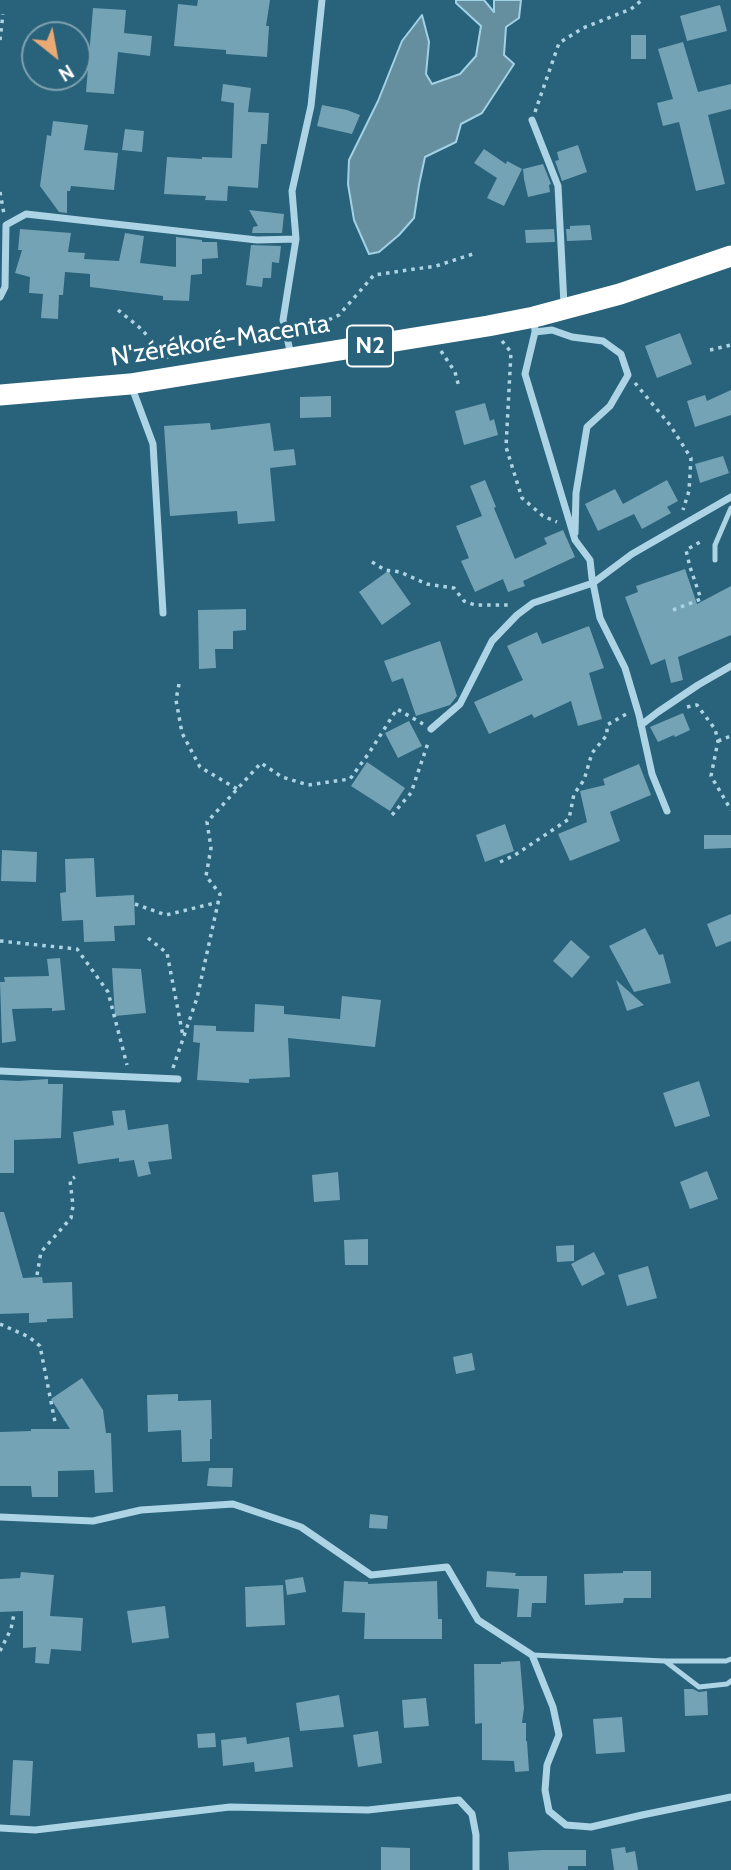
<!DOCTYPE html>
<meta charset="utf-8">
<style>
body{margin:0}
#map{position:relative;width:731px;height:1870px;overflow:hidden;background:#28627b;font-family:Cabin,sans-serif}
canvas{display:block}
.north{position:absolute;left:21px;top:21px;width:70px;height:70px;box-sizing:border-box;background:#28627b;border:2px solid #7ea1b0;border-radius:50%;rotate:149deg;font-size:19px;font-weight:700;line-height:28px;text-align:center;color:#fff}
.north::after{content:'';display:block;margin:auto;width:24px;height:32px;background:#eba973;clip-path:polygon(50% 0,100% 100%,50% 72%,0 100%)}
</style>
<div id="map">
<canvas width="731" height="1870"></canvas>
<div class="north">N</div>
</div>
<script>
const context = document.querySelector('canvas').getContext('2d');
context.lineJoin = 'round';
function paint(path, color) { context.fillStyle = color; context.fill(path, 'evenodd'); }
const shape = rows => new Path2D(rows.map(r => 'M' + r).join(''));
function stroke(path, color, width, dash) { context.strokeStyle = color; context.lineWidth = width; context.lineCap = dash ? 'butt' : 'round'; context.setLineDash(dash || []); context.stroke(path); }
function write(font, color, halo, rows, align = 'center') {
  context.font = font + ' Cabin,sans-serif'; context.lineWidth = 7; context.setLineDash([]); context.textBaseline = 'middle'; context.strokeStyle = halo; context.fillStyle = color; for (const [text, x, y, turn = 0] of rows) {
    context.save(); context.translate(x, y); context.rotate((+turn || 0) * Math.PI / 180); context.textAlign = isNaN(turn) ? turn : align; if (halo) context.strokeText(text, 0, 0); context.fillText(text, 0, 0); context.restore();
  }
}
const water = shape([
 [456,0,484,0,494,12,494,0,521,0,519,18,506,27,504,55,514,64,482,113,461,124,456,142,425,157,419,185,414,218,399,235,379,252,369,254,354,220,348,184,349,160,378,101,402,41,422,15,429,42,426,74,432,84,460,74,476,56,481,26,456,3,456,0]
]);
paint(water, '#658f9f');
stroke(water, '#a1d1e4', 2);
paint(shape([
 [198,0,270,0,266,26,269,26,267,57,226,54,226,50,174,46,178,4,197,6],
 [720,5,727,31,687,41,680,16],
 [93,8,126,10,124,33,152,36,150,56,118,52,114,94,86,92],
 [631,35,646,35,646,59,631,59],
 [683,42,698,92,731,84,731,109,708,115,725,184,696,191,679,122,663,126,657,103,673,99,658,49],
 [223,84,251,88,248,112,269,113,267,144,261,144,258,188,228,186,227,201,205,200,206,196,164,194,167,157,202,159,202,157,232,158,234,103,221,101],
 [322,105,347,110,360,115,352,134,317,126],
 [53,121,88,125,84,150,118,153,114,190,71,186,70,191,67,191,67,213,59,212,40,186,47,135,51,136],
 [125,129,144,131,142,152,122,150],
 [578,145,587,172,562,181,555,161,559,160,557,152],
 [484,149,506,164,507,161,522,169,504,206,487,198,497,178,474,163],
 [543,164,551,184,549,185,550,192,528,197,524,179,523,169],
 [249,210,284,214,282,233,252,233,253,227,258,226],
 [590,225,592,240,567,241,566,229,570,229,570,226],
 [20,229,71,233,68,252,85,253,84,259,119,261,125,233,144,236,140,263,176,267,176,237,202,240,202,242,217,242,218,258,202,259,202,274,191,275,189,301,163,300,163,296,90,287,90,274,65,272,63,295,59,295,58,319,41,318,43,294,29,293,30,277,15,273,22,250,18,250],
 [554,229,555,242,526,243,525,230],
 [251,245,281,246,279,263,272,262,271,278,263,278,262,287,246,285],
 [680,333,692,364,657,378,645,346],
 [731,390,731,415,695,427,687,401,705,395,707,401],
 [331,396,331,417,300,418,300,397],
 [485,403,490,421,494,419,498,435,464,445,455,411],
 [210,423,211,430,270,423,274,451,294,449,296,465,270,468,275,521,238,524,237,511,170,516,164,426],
 [723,456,729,473,700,483,695,464],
 [485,480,496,507,494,508,515,559,547,544,544,538,563,530,575,557,523,581,525,586,508,592,503,579,475,592,461,561,469,558,456,526,482,516,470,486],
 [667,480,678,501,667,507,671,513,642,529,634,514,598,531,585,504,615,489,623,504],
 [685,569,697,604,731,586,731,635,678,657,683,680,671,683,665,659,651,665,625,597,638,592,636,586],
 [388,571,411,604,382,625,359,592],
 [246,609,246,630,233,631,233,649,215,649,216,668,199,669,198,610],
 [589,626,604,668,589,673,602,719,578,726,571,701,534,718,532,714,489,734,474,702,523,680,507,646,537,632,542,644],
 [440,641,457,696,450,705,416,716,403,678,392,682,384,661],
 [683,713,690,730,675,737,674,735,658,742,650,727],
 [409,721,422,746,398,758,385,733],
 [367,762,405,788,390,811,351,786],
 [639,764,651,795,610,812,620,841,570,861,558,834,587,822,580,791,605,785,603,779],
 [505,824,514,851,485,862,476,835],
 [704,835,731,835,731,848,704,849],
 [2,850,37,852,36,882,1,881],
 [94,858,96,897,134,895,135,925,114,926,115,941,84,942,83,920,62,921,60,893,66,892,65,859],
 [731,914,731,941,716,947,707,924],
 [645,928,659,955,663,954,671,983,634,992,609,946],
 [571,940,590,957,572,978,553,961],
 [60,958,65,1010,52,1011,52,1008,12,1009,16,1041,2,1043,0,982,5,982,4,977,49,976,47,959],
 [112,968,141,969,146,1013,115,1016],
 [616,980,644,1005,627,1011],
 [342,996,381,1000,375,1047,288,1038,290,1077,249,1079,249,1083,197,1080,200,1043,193,1042,194,1025,216,1026,216,1031,254,1032,255,1004,284,1006,284,1014,340,1019],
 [48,1079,48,1084,63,1084,61,1138,14,1140,14,1173,0,1173,0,1080,18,1081],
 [699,1081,710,1116,675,1127,663,1093],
 [125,1110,128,1130,168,1124,172,1159,148,1162,151,1174,138,1177,134,1160,119,1162,119,1158,78,1164,73,1132,114,1125,112,1111],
 [707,1171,718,1199,690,1209,680,1182],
 [338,1172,340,1200,314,1202,312,1175],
 [0,1212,4,1212,23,1278,42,1277,43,1283,72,1282,73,1318,47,1319,47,1322,29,1323,29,1313,0,1314],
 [368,1239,368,1265,345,1265,344,1240],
 [574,1245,574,1261,557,1262,556,1246],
 [594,1252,605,1274,582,1286,571,1264],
 [648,1266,657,1298,627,1306,618,1275],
 [472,1353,475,1370,456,1374,453,1357],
 [82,1378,103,1410,106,1433,111,1433,113,1492,95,1493,94,1470,58,1471,58,1497,32,1497,31,1486,0,1486,0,1432,31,1431,31,1429,70,1429,51,1399],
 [178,1394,178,1401,211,1400,212,1439,210,1439,210,1461,182,1462,181,1430,148,1432,147,1395],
 [209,1468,233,1468,232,1487,207,1486],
 [370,1514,388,1516,387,1529,369,1528],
 [487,1571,516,1573,515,1576,547,1576,546,1603,532,1603,531,1617,517,1617,519,1589,486,1587],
 [623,1571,651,1571,651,1598,624,1598,623,1603,585,1605,584,1574,623,1573],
 [21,1572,54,1575,50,1616,83,1618,81,1651,51,1649,49,1664,35,1663,36,1647,23,1648,23,1611,0,1612,0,1579,20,1578],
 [303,1577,306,1592,287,1595,285,1580],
 [344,1581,368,1582,368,1584,437,1581,438,1619,442,1619,442,1639,364,1639,365,1613,342,1612],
 [283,1585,285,1625,246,1627,245,1587],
 [165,1606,169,1638,132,1643,127,1611],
 [520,1661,524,1708,522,1723,526,1723,526,1741,527,1741,529,1771,515,1772,514,1761,482,1760,482,1723,475,1724,474,1664,501,1664,501,1662],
 [684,1689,693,1689,699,1692,707,1691,708,1715,685,1716],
 [339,1695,344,1727,300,1731,296,1703],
 [426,1698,429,1726,404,1728,402,1700],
 [622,1717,625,1752,596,1754,593,1719],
 [378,1731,382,1763,358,1767,353,1735],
 [215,1733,216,1747,198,1748,197,1734],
 [246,1737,247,1744,289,1737,293,1767,255,1772,254,1762,223,1766,221,1740],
 [13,1760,33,1761,30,1816,10,1815],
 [381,1847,410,1848,410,1870,381,1870],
 [625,1847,626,1853,635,1851,638,1870,614,1870,611,1849],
 [544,1850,586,1850,586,1866,568,1866,568,1870,509,1870,508,1852]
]), '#74a3b6');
stroke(shape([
 [0,40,3,14],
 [535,112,559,43,583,28,631,9,642,0],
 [0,192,4,214],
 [118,310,139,327,169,358],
 [298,334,339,315,374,275,436,266,476,253],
 [502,341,511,352,506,447,522,498,543,516,557,522],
 [710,350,731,345],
 [441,351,455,372,459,387],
 [635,383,670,425,691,458,689,491,683,510],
 [372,562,385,570,400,572,427,584,454,588,464,601,475,605,510,605],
 [673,610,701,599,690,567,686,550,702,541],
 [179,684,176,700,182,733,200,767,237,789],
 [687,707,697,705,715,729,718,741,711,776,731,810],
 [718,741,731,736],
 [392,815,411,793,429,740],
 [500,862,515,855,569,819,574,794,584,780,592,753,607,735,607,725,628,713],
 [135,904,166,915,219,902],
 [148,938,167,953,183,1036],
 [0,941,77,949,108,992,127,1065],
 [173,1068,197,998,220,894,206,876,211,848,207,822,261,763,282,777,308,785,350,779,369,753,397,709,423,724],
 [37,1275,41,1252,71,1218,73,1206,70,1180,75,1177],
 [0,1324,29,1337,40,1346,55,1422],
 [0,1651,11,1629,14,1614]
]), '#acd4e4', 3.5, [3.5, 5]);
stroke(shape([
 [715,560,715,545,731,508],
 [532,1655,665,1661,726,1661,731,1659],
 [665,1661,699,1687,727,1684,731,1681]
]), '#acd4e4', 5);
stroke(shape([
 [532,120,558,186,564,305],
 [0,297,5,287,6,225,26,214,257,240,296,239,292,191,311,106,322,0],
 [534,318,535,332,525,374,575,540,590,560,592,578,600,618,625,668,639,715,652,774,667,811],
 [535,332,552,330,572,337,603,341,621,354,628,375,610,406,587,427,576,493,575,533],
 [291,355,283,320,296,239],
 [131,385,153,444,163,613],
 [641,725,658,712,698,685,731,666],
 [431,729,460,704,492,641,517,615,533,603,593,583,632,554,731,497],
 [0,1071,178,1079],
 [0,1517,93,1521,141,1510,233,1504,301,1527,371,1575,447,1567,478,1620,532,1655,553,1707,559,1735,547,1765,545,1790,549,1811,566,1825,591,1827,642,1815,731,1797],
 [0,1828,35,1830,230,1807,368,1810,459,1800,472,1814,476,1835,476,1870]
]), '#acd4e4', 7);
stroke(shape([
 [0,395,130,384,488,326,534,317,620,294,731,256]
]), '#fff', 21);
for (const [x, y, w] of [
 [370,346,46]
]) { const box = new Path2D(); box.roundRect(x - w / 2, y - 20.5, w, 41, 5); context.fillStyle = '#28627b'; context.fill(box); stroke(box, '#fff', 2); }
write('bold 24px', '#fff', null, [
 ["N2",370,346]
]);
write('26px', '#fff', '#28627b', [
 ["N'zérékoré-Macenta",220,341,-9]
]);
</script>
